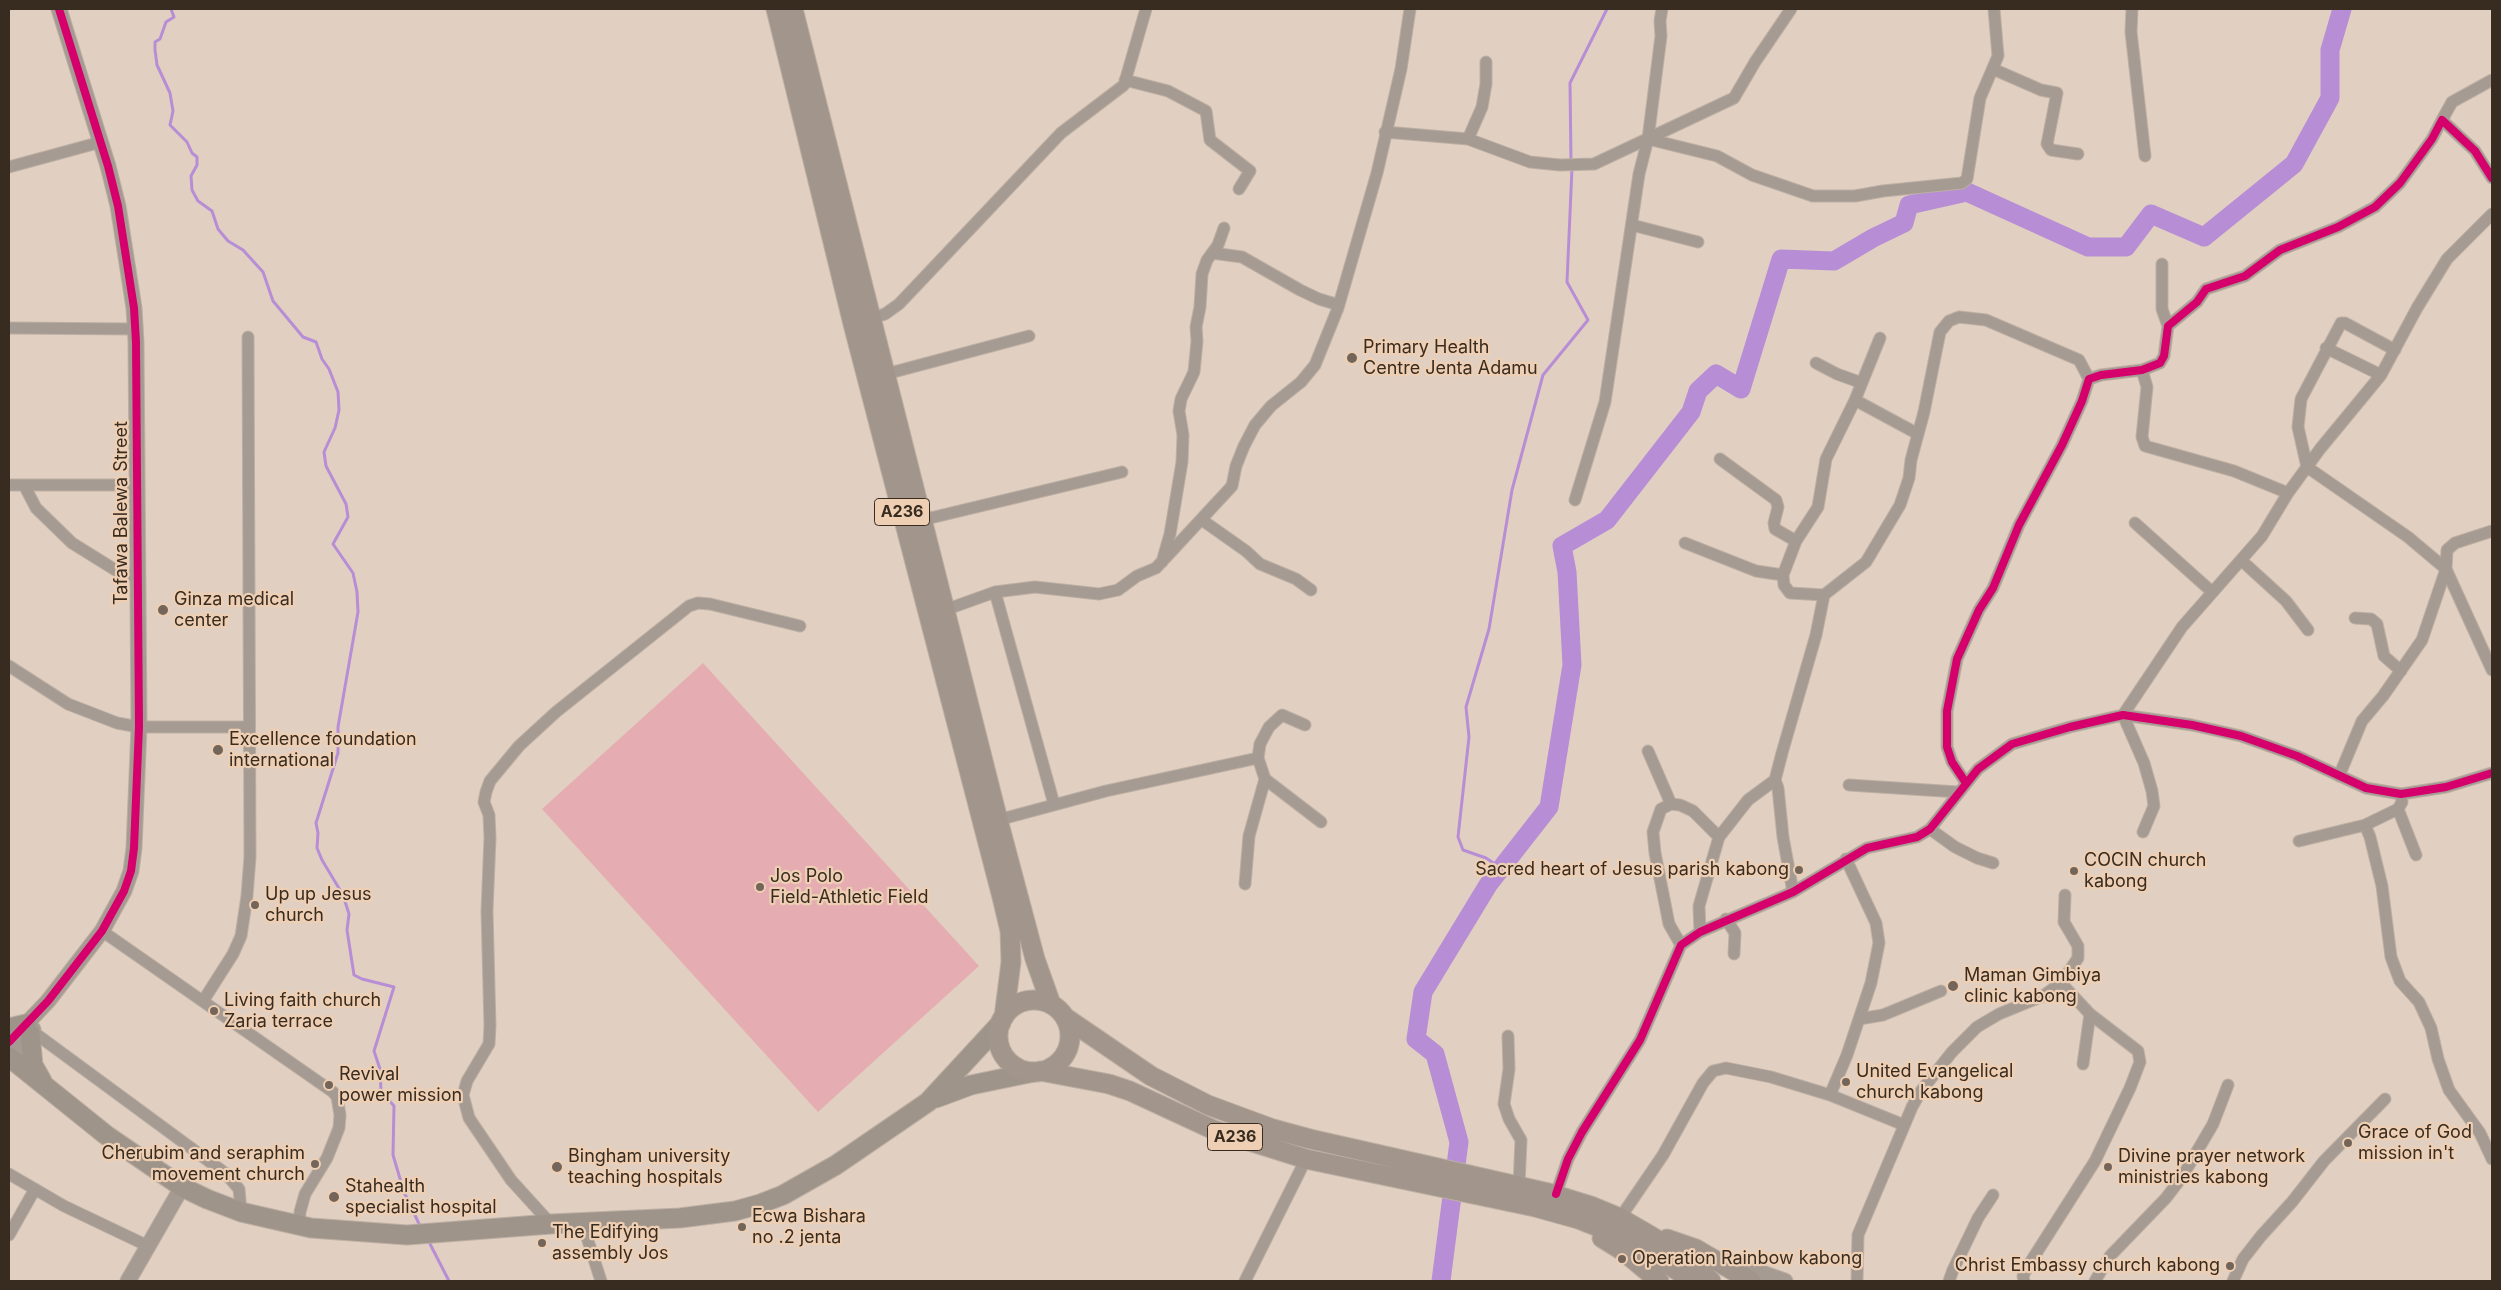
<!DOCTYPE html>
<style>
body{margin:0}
#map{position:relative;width:2501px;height:1290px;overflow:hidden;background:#e1d0c1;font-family:Inter,sans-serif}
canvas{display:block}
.frame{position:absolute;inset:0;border:10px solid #382c21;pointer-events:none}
</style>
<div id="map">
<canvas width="2501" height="1290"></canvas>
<div class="frame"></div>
</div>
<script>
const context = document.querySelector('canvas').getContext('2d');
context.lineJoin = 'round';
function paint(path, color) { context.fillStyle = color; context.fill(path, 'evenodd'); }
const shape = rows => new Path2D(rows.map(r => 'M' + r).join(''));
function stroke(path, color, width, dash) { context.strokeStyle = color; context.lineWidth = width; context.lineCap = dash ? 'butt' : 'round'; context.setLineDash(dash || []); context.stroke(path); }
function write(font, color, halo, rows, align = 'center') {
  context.font = font + ' Inter,sans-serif'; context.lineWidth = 4.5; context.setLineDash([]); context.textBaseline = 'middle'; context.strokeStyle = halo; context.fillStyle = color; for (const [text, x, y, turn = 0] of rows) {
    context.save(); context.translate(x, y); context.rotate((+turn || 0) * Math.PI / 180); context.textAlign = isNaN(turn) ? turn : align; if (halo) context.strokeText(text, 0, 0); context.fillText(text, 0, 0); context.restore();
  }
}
paint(shape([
 [703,663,979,966,818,1112,542,809]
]), '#e5adb2');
stroke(shape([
 [171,9,174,17,166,22,160,39,155,42,155,50,157,65,170,93,173,111,170,125,187,142,192,153,197,157,197,165,191,176,192,190,198,201,212,211,218,229,228,241,243,250,263,272,273,301,303,337,316,342,322,359,329,369,338,392,339,410,335,428,324,452,326,466,346,504,348,517,333,544,353,573,357,592,358,612,338,727,338,753,316,823,318,833,317,848,322,860,343,895,349,914,347,930,354,975,362,979,394,987,374,1051,380,1069,381,1091,394,1106,393,1155,404,1192,421,1228],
 [1571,162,1570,83,1607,9],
 [1501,868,1486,858,1463,850,1458,837,1469,737,1466,707,1489,629,1512,490,1543,375,1588,320,1567,282,1572,168],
 [428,1240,449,1281]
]), '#b78ed5', 3);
stroke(shape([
 [1441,1281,1459,1142,1435,1054,1416,1039,1423,992,1488,885,1549,807,1572,665,1567,572,1562,546,1607,520,1691,412,1698,391,1716,374,1741,389,1781,259,1834,261,1873,238,1904,223,1909,205,1967,192,2088,247,2126,247,2151,214,2204,237,2294,164,2330,98,2330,50,2342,9]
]), '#b78ed5', 19);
const minor = shape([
 [2132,9,2131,32,2145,156],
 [1993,69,2041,90,2057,93,2047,144,2051,150,2078,154],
 [1125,80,1168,91,1206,111,1210,140,1250,171,1239,189],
 [2442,120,2452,102,2492,80],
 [1385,132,1468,139,1530,162,1560,165,1594,164,1734,98,1755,62,1791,9],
 [1468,139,1482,107,1486,84,1486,62],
 [1648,139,1717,156,1752,175,1813,196,1855,196,1883,191,1962,183,1967,179,1980,98,1998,56,1994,9],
 [9,167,101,142],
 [1632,225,1698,242],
 [1212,253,1242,257,1300,290,1319,299,1339,305],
 [2162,264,2162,309,2168,326],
 [866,320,885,314,899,304,1061,133,1124,85,1146,9],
 [9,328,135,329],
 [2326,348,2381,375],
 [2395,350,2345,323,2341,323,2301,399,2298,427,2307,467,2408,537,2446,569,2492,670],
 [1816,363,1837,374,1862,383],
 [2142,370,2147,387,2142,437,2145,446,2234,471,2288,493],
 [886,374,1029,336],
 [1855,400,1918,434],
 [1720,459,1776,500,1778,507,1774,523,1775,529,1796,541],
 [9,485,136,485],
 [24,485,36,508,72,543,117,571,136,577],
 [1575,500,1605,402,1639,174,1648,139,1661,36,1660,21,1662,9],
 [922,520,1122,472],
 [1202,520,1246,551,1260,564,1296,579,1311,590],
 [2135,523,2211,591],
 [1685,543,1756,571,1783,575],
 [2241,560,2286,601,2308,630],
 [1162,562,1170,534,1182,462,1183,435,1179,411,1181,399,1194,372,1197,341,1196,327,1200,307,1202,274,1207,260,1218,245,1224,228],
 [995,592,1054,804],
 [1824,595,1790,593,1784,585,1783,575,1796,541,1818,507,1826,459,1855,400,1880,338],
 [945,610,995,592,1035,587,1099,594,1118,590,1137,576,1156,568,1232,486,1236,466,1244,446,1255,425,1271,406,1301,382,1315,365,1338,308,1377,173,1401,69,1410,9],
 [2355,618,2371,619,2377,624,2384,656,2401,671],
 [9,666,68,704,117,723,139,727,249,727],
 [1648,751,1671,804],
 [2339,776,2362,721,2383,696,2422,640,2446,569,2447,550,2455,543,2492,531],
 [1265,779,1321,822],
 [1966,783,1952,762,1947,747,1947,711,1957,659,1979,610,1993,588,2019,525,2062,445,2082,401,2089,379,2101,375,2142,370,2160,363,2164,356,2168,326,2197,302,2206,289,2245,276,2280,250,2338,227,2375,207,2400,183,2432,139,2442,120,2475,151,2492,178],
 [1849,785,1958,792],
 [2401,794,2402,802,2398,809,2365,825,2370,837,2382,886,2391,957,2400,981,2419,1002,2431,1028,2438,1059,2449,1090,2480,1133,2492,1159],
 [2398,809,2416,855],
 [998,820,1106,791,1258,758],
 [1930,829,1955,847,1977,858,1993,863],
 [2143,832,2154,806,2152,791,2144,763,2123,715,2182,627,2262,536,2288,493,2320,449,2381,375,2417,308,2447,259,2492,214],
 [2299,841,2365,825],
 [1245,884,1249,836,1265,779,1258,758,1260,744,1269,727,1282,715,1305,725],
 [1793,892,1783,837,1778,788,1775,780,1782,753,1816,635,1824,595,1866,562,1900,505,1909,478,1911,460,1924,412,1940,332,1949,321,1959,317,1986,320,2079,360,2089,379],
 [1726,919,1735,933,1734,954],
 [102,931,333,1092,337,1097,340,1115,339,1128,327,1158,305,1194,300,1212,299,1226],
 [1700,932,1699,906,1719,837,1748,800,1775,780],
 [1681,945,1669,924,1655,853,1653,832,1661,809,1671,804,1680,805,1693,811,1719,837],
 [203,1001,233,954,241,936,247,896,250,857,248,337],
 [1859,1019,1883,1015,1941,991],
 [32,1031,225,1173,239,1189,241,1212],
 [1508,1036,1509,1069,1504,1104,1509,1119,1521,1140,1519,1186],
 [2083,1064,2090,1014],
 [1830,1095,1847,1055,1871,983,1879,943,1876,923,1846,859],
 [9,1174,64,1206,148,1246],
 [1556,1194,1568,1159,1582,1132,1640,1040,1681,945,1700,932,1793,892,1867,848,1917,837,1930,829,1978,769,2012,744,2070,727,2123,715,2192,725,2241,736,2297,756,2366,788,2401,794,2446,787,2492,773],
 [1620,1218,1663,1155,1703,1083,1713,1071,1726,1068,1771,1077,1830,1095,1904,1125],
 [582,1222,601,1281],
 [551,1224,511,1180,469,1118,463,1095,467,1081,489,1044,490,1026,487,911,490,838,489,815,484,802,486,792,490,781,519,746,556,712,689,606,698,603,710,604,800,626],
 [9,1235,35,1189],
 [1245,1281,1306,1159],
 [1857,1281,1858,1235,1912,1107,1921,1091,1952,1052,1977,1027,1999,1014,2043,996,2061,983,2078,958,2078,946,2064,922,2065,895],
 [1949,1281,1953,1270,1978,1218,1993,1195],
 [2024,1281,2023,1276,2028,1266,2095,1161,2130,1088,2140,1062,2138,1051,2090,1014,2061,983],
 [2095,1281,2110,1256,2166,1198,2182,1177,2213,1124,2228,1085],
 [2233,1281,2243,1259,2261,1236,2292,1202,2324,1161,2385,1099]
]);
const tertiary = shape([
 [9,1042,48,1001,102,931,124,891,131,871,134,848,139,727,136,342,134,308,118,206,108,166,59,9],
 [11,1060,33,1029],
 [1728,1261,1785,1281],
 [128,1281,182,1187]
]);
const primary = shape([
 [9,1028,26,1024],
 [30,1034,33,1065,42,1081],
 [9,1057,106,1135,182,1187,207,1199,241,1212,311,1228,407,1235,551,1224,680,1218,735,1211,760,1204,783,1195,836,1165,928,1102,1001,1023],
 [936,1098,971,1085,1034,1072]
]);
const trunk = shape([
 [776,9,853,324,1002,897,1010,931,1011,962,1004,1017],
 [793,9,998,820,1035,959,1051,1004],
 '998 1036a36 36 0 1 1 72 0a36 36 0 1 1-72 0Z',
 [1066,1018,1151,1076,1208,1105,1273,1129,1310,1139,1549,1193,1591,1206,1620,1218,1651,1236,1678,1253,1711,1281],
 [1040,1071,1109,1084,1130,1091,1214,1130,1306,1159,1535,1207,1578,1219,1634,1241,1691,1280],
 [1602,1238,1623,1251,1659,1281],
 [1667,1239,1696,1249,1751,1281]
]);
stroke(minor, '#bdafa3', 13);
stroke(tertiary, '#bdafa3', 17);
stroke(primary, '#bdafa3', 21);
stroke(trunk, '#bdafa3', 21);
stroke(minor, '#a59b93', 11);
stroke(tertiary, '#a59b93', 15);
stroke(primary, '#9f948a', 19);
stroke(trunk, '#a2968c', 19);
stroke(shape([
 [1966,783,1952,762,1947,747,1947,711,1957,659,1979,610,1993,588,2019,525,2062,445,2082,401,2089,379,2101,375,2142,370,2160,363,2164,356,2168,326,2197,302,2206,289,2245,276,2280,250,2338,227,2375,207,2400,183,2432,139,2442,120,2475,151,2492,178],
 [9,1042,48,1001,102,931,124,891,131,871,134,848,139,727,136,342,134,308,118,206,108,166,59,9],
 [1556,1194,1568,1159,1582,1132,1640,1040,1681,945,1700,932,1793,892,1867,848,1917,837,1930,829,1978,769,2012,744,2070,727,2123,715,2192,725,2241,736,2297,756,2366,788,2401,794,2446,787,2492,773]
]), '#d6006c', 8);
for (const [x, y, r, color] of [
 [1352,358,6,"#736559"],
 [163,610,6,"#736559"],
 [218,750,6,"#736559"],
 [1799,870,5,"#736559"],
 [2074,871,5,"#736559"],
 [760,887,5,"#736559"],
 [255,905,5,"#736559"],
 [1953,986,6,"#736559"],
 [214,1011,5,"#736559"],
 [1846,1082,5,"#736559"],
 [329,1085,5,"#736559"],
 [2348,1143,5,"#736559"],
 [315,1164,5,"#736559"],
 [557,1167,6,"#736559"],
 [2108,1167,5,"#736559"],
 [334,1197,6,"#736559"],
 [742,1227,5,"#736559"],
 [542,1243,5,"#736559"],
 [1622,1259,5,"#736559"],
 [2230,1266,5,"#736559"]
]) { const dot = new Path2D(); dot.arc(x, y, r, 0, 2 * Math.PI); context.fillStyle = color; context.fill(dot); stroke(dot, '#efcfb3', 2); }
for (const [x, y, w] of [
 [902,512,55],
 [1235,1137,55]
]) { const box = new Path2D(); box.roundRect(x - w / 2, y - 13.5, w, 27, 4); context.fillStyle = '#efcfb3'; context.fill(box); stroke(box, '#382c21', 1); }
write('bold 16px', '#382c21', null, [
 ["A236",902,512],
 ["A236",1235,1137]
]);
write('18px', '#382c21', '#efcfb3', [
 ["Primary Health",1363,348],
 ["Centre Jenta Adamu",1363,369],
 ["Ginza medical",174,600],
 ["center",174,621],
 ["Excellence foundation",229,740],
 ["international",229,761],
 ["COCIN church",2084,861],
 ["kabong",2084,882],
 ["Sacred heart of Jesus parish kabong",1789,870,"right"],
 ["Jos Polo",770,877],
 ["Field-Athletic Field",770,898],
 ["Up up Jesus",265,895],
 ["church",265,916],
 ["Maman Gimbiya",1964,976],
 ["clinic kabong",1964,997],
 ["Living faith church",224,1001],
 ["Zaria terrace",224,1022],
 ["United Evangelical",1856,1072],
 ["church kabong",1856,1093],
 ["Revival",339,1075],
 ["power mission",339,1096],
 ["Grace of God",2358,1133],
 ["mission in't",2358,1154],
 ["Cherubim and seraphim",305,1154,"right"],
 ["movement church",305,1175,"right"],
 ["Bingham university",568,1157],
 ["teaching hospitals",568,1178],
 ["Divine prayer network",2118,1157],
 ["ministries kabong",2118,1178],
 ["Stahealth",345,1187],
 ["specialist hospital",345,1208],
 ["Ecwa Bishara",752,1217],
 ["no .2 jenta",752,1238],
 ["The Edifying",552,1233],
 ["assembly Jos",552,1254],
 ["Operation Rainbow kabong",1632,1259],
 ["Christ Embassy church kabong",2220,1266,"right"]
], 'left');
write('18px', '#382c21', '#efcfb3', [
 ["Tafawa Balewa Street",122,513,-90]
]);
</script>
